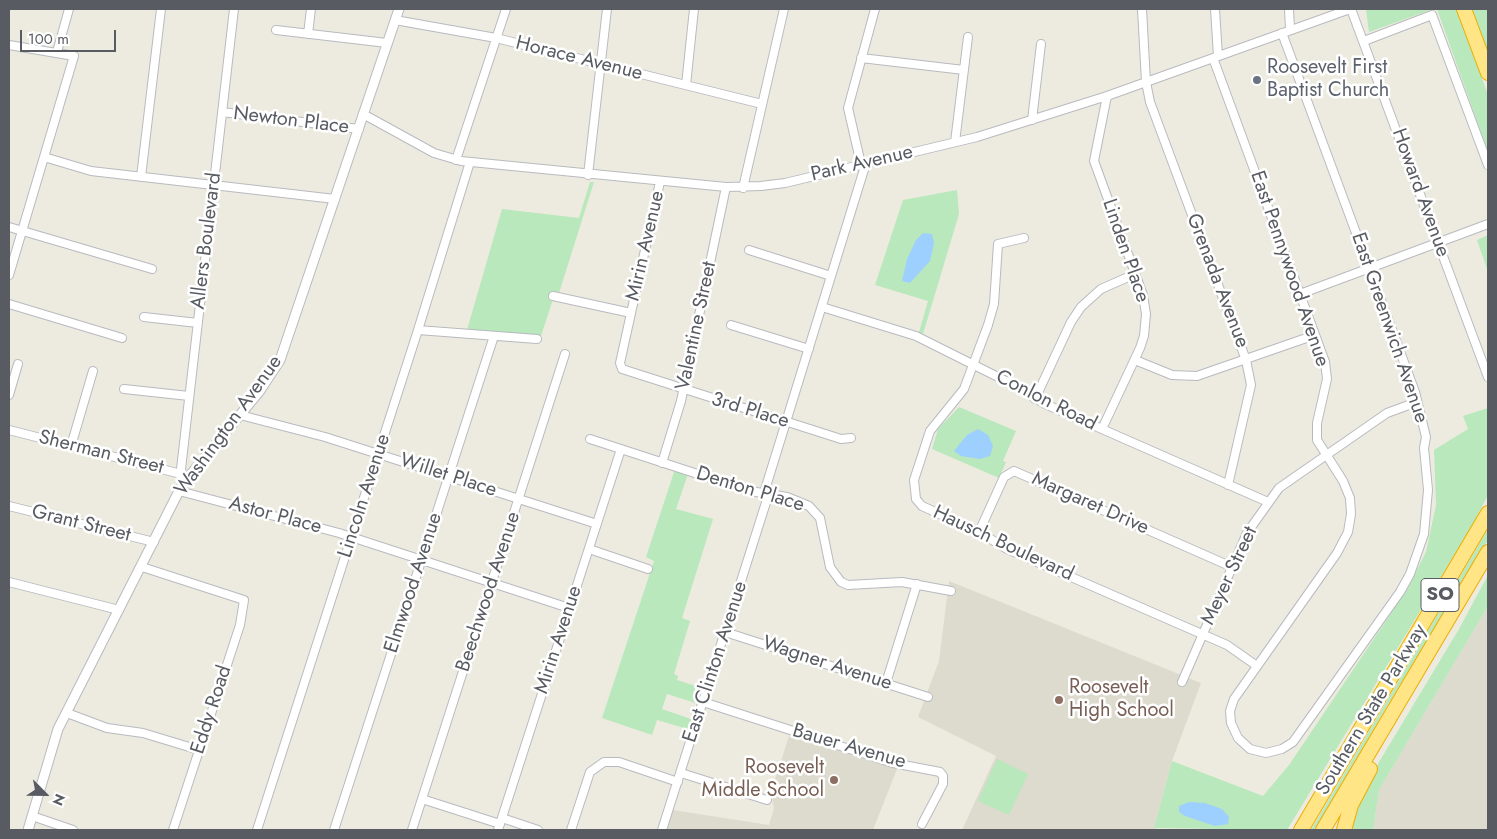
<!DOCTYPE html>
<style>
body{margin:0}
#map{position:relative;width:1497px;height:839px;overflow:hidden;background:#edebdf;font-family:Jost,sans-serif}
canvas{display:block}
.frame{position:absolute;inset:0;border:10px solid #585c62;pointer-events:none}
.north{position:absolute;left:20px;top:769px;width:50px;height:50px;-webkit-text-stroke:4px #fff;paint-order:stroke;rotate:113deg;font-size:14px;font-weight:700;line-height:20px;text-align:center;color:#585c62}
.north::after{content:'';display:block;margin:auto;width:18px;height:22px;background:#585c62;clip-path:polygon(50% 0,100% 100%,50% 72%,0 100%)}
.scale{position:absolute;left:20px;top:30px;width:96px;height:22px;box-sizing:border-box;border:2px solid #585c62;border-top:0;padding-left:6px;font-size:15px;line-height:18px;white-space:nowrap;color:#585c62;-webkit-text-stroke:4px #fff;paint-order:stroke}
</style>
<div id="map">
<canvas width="1497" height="839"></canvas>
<div class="frame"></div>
<div class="north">N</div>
<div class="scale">100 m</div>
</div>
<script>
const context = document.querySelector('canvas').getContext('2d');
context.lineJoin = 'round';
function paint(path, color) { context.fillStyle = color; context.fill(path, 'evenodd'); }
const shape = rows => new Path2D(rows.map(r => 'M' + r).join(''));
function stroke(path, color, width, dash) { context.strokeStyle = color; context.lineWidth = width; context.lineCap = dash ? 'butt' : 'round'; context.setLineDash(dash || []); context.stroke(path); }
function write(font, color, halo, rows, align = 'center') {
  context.font = font + ' Jost,sans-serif'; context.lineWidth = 5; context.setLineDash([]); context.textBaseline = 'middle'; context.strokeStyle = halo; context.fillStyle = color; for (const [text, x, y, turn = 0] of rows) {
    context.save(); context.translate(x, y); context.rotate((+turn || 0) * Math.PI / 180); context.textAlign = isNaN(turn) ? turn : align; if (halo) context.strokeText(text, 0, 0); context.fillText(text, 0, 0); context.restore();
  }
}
paint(shape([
 [949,581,1201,683,1172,761,1154,828,1160,830,962,830,996,756,918,717,939,661],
 [1488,606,1488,830,1373,830,1379,790],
 [789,736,897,769,873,830,666,830,673,810,769,825,774,808,771,792]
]), '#dddace');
paint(shape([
 [1372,9,1433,9,1369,32,1366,10],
 [1437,9,1457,9,1488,95,1488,152],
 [1470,9,1488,9,1488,56],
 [590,182,594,182,559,293,555,293,541,336,467,330,502,209,579,218],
 [957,190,959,214,923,334,919,332,928,301,875,285,903,200],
 [1488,235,1488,272,1477,240],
 [959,407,1016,431,1003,461,1006,462,999,478,932,449,938,429],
 [1488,408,1488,495,1473,524,1287,830,1154,828,1172,761,1263,796,1289,765,1408,588,1426,552,1436,505,1434,450,1468,429,1463,416],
 [675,469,688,474,676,509,713,519,682,618,690,621,674,674,678,676,677,680,705,689,699,704,667,694,662,709,694,720,691,730,657,720,652,735,602,718,654,561,646,557],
 [1488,529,1488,540,1471,571,1387,706,1316,830,1311,830],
 [1488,575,1488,606,1379,790,1373,830,1350,830,1361,792,1459,629],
 [997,759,1028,774,1009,815,978,801]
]), '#b8e8bb');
paint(shape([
 [923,233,932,234,934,243,930,261,910,283,902,281,907,259,916,240],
 [978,429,988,435,993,446,990,456,980,459,961,456,954,451,967,435],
 [1189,802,1205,803,1222,809,1229,817,1228,824,1215,826,1185,816,1179,812,1179,806]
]), '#9ed0ff');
const minor = shape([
 [1142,9,1146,82,1150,102,1246,360,1251,385,1228,485],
 [1215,9,1218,56],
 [1289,9,1290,29],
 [1351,9,1488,377],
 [395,20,496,38,762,104],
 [276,30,387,43],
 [308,34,311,9],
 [1364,41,1432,15,1488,165],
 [9,45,74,56,9,275],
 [57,52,69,9],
 [861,58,964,70],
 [1213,58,1325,362,1327,379,1317,423,1317,440,1343,481,1350,498,1351,514,1348,532,1337,553,1234,699,1230,711,1231,723,1238,738,1250,749,1266,753,1282,749,1293,742,1400,592,1410,574,1424,534,1428,490,1424,448,1426,437,1415,392,1282,33],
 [686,85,694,9],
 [222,112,359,129],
 [363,114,434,153,461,161,726,187,761,186,785,183,977,137,1107,96,1350,9],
 [1032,120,1041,44],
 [955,142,968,37],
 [44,157,91,171,335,199],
 [456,160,506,9],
 [861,164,848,108,875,9],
 [588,175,607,9],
 [141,177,161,9],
 [660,182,620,363,622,369,841,439,851,438],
 [743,188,784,9],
 [9,227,152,269],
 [1024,238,998,244,994,304,988,325,964,389,930,431,914,480,916,499,922,506,979,532,1007,549,1227,645,1257,666],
 [749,250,831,276],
 [1300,294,1488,224],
 [553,296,631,313],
 [9,304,122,338],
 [822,307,916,336,1010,383,1045,404,1268,502],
 [144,317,198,323],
 [731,325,809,349],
 [418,330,537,339],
 [1135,360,1172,375,1197,376,1315,335],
 [124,389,189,396],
 [9,395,18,364],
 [1035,399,1071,322,1081,307,1101,289,1135,274],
 [240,415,325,437,597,524],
 [1102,429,1140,348,1144,336,1146,314,1143,295,1094,161,1107,96],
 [9,430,181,474],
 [590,439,750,491,787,497,809,506,820,518,830,567,841,582,848,585,902,582,951,591],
 [71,446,93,371],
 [662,463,681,401,726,187],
 [183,486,181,469,234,9],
 [179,491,339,533,569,608],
 [764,493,866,163],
 [9,506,154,542],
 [979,532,1004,477,1014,471,1232,567],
 [589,549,648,569],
 [142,567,244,600,240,625,173,830],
 [9,582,119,610],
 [725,632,928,697],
 [1182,682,1247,533,1279,488,1387,413,1417,402],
 [886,683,917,584],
 [703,702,893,763,940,772,943,776,943,784,922,824],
 [67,713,107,728,143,733,199,750],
 [681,773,767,800],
 [422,799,500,824],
 [32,816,73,830],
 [502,818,538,830],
 [257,830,418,330,470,162],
 [334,830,494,336],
 [412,830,565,354],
 [498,830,621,449],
 [571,830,590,772,604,762,619,762,678,782],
 [662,830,769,493]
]);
const tertiary = shape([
 [28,830,58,729,179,491,186,480,259,392,280,360,399,9]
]);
const motorway = shape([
 [1464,9,1488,73],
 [1301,830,1488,513],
 [1323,830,1488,552],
 [1344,830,1351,805,1370,769]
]);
stroke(minor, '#b8bac0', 10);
stroke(tertiary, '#b8bac0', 11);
stroke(motorway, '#edad00', 16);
stroke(minor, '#fff', 8);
stroke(tertiary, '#fff', 9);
stroke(motorway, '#ffe585', 14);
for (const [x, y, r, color] of [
 [1257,80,5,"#6b7280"],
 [1059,700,5,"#8d6e63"],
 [834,780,5,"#8d6e63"]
]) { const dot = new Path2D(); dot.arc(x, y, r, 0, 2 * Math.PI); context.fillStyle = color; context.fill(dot); stroke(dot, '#fff', 2); }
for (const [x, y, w] of [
 [1440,595,38]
]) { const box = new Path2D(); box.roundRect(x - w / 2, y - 16.5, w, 33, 4); context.fillStyle = '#fff'; context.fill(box); stroke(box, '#585c62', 1); }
write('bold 19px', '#585c62', null, [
 ["SO",1440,595]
]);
write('20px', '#585c62', '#fff', [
 ["Horace Avenue",579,59,14],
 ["Newton Place",291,121,7],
 ["Park Avenue",862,164,-13],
 ["Howard Avenue",1420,193,70],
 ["Allers Boulevard",207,241,-83],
 ["Mirin Avenue",646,246,-77],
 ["Linden Place",1125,251,71],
 ["East Pennywood Avenue",1289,269,71],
 ["Grenada Avenue",1217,281,69],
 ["Valentine Street",697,326,-78],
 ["East Greenwich Avenue",1389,328,71],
 ["Conlon Road",1046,401,27],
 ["3rd Place",750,411,17],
 ["Washington Avenue",229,426,-54],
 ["Sherman Street",101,453,14],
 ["Willet Place",448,476,18],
 ["Denton Place",750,490,17],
 ["Lincoln Avenue",365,496,-72],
 ["Margaret Drive",1090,504,24],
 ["Astor Place",275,516,15],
 ["Grant Street",81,524,14],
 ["Hausch Boulevard",1003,544,25],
 ["Meyer Street",1230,576,-65],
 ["Elmwood Avenue",414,583,-72],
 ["Beechwood Avenue",489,592,-72],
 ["Mirin Avenue",559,640,-72],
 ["East Clinton Avenue",716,662,-72],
 ["Wagner Avenue",827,664,18],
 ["Eddy Road",212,710,-72],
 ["Southern State Parkway",1372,710,-59],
 ["Bauer Avenue",849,747,16]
]);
write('20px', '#5b616d', '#fff', [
 ["Roosevelt First",1267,68],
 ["Baptist Church",1267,91]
], 'left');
write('20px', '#785e54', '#fff', [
 ["Roosevelt",1069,688],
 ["High School",1069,711],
 ["Roosevelt",824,768,"right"],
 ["Middle School",824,791,"right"]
], 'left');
</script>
